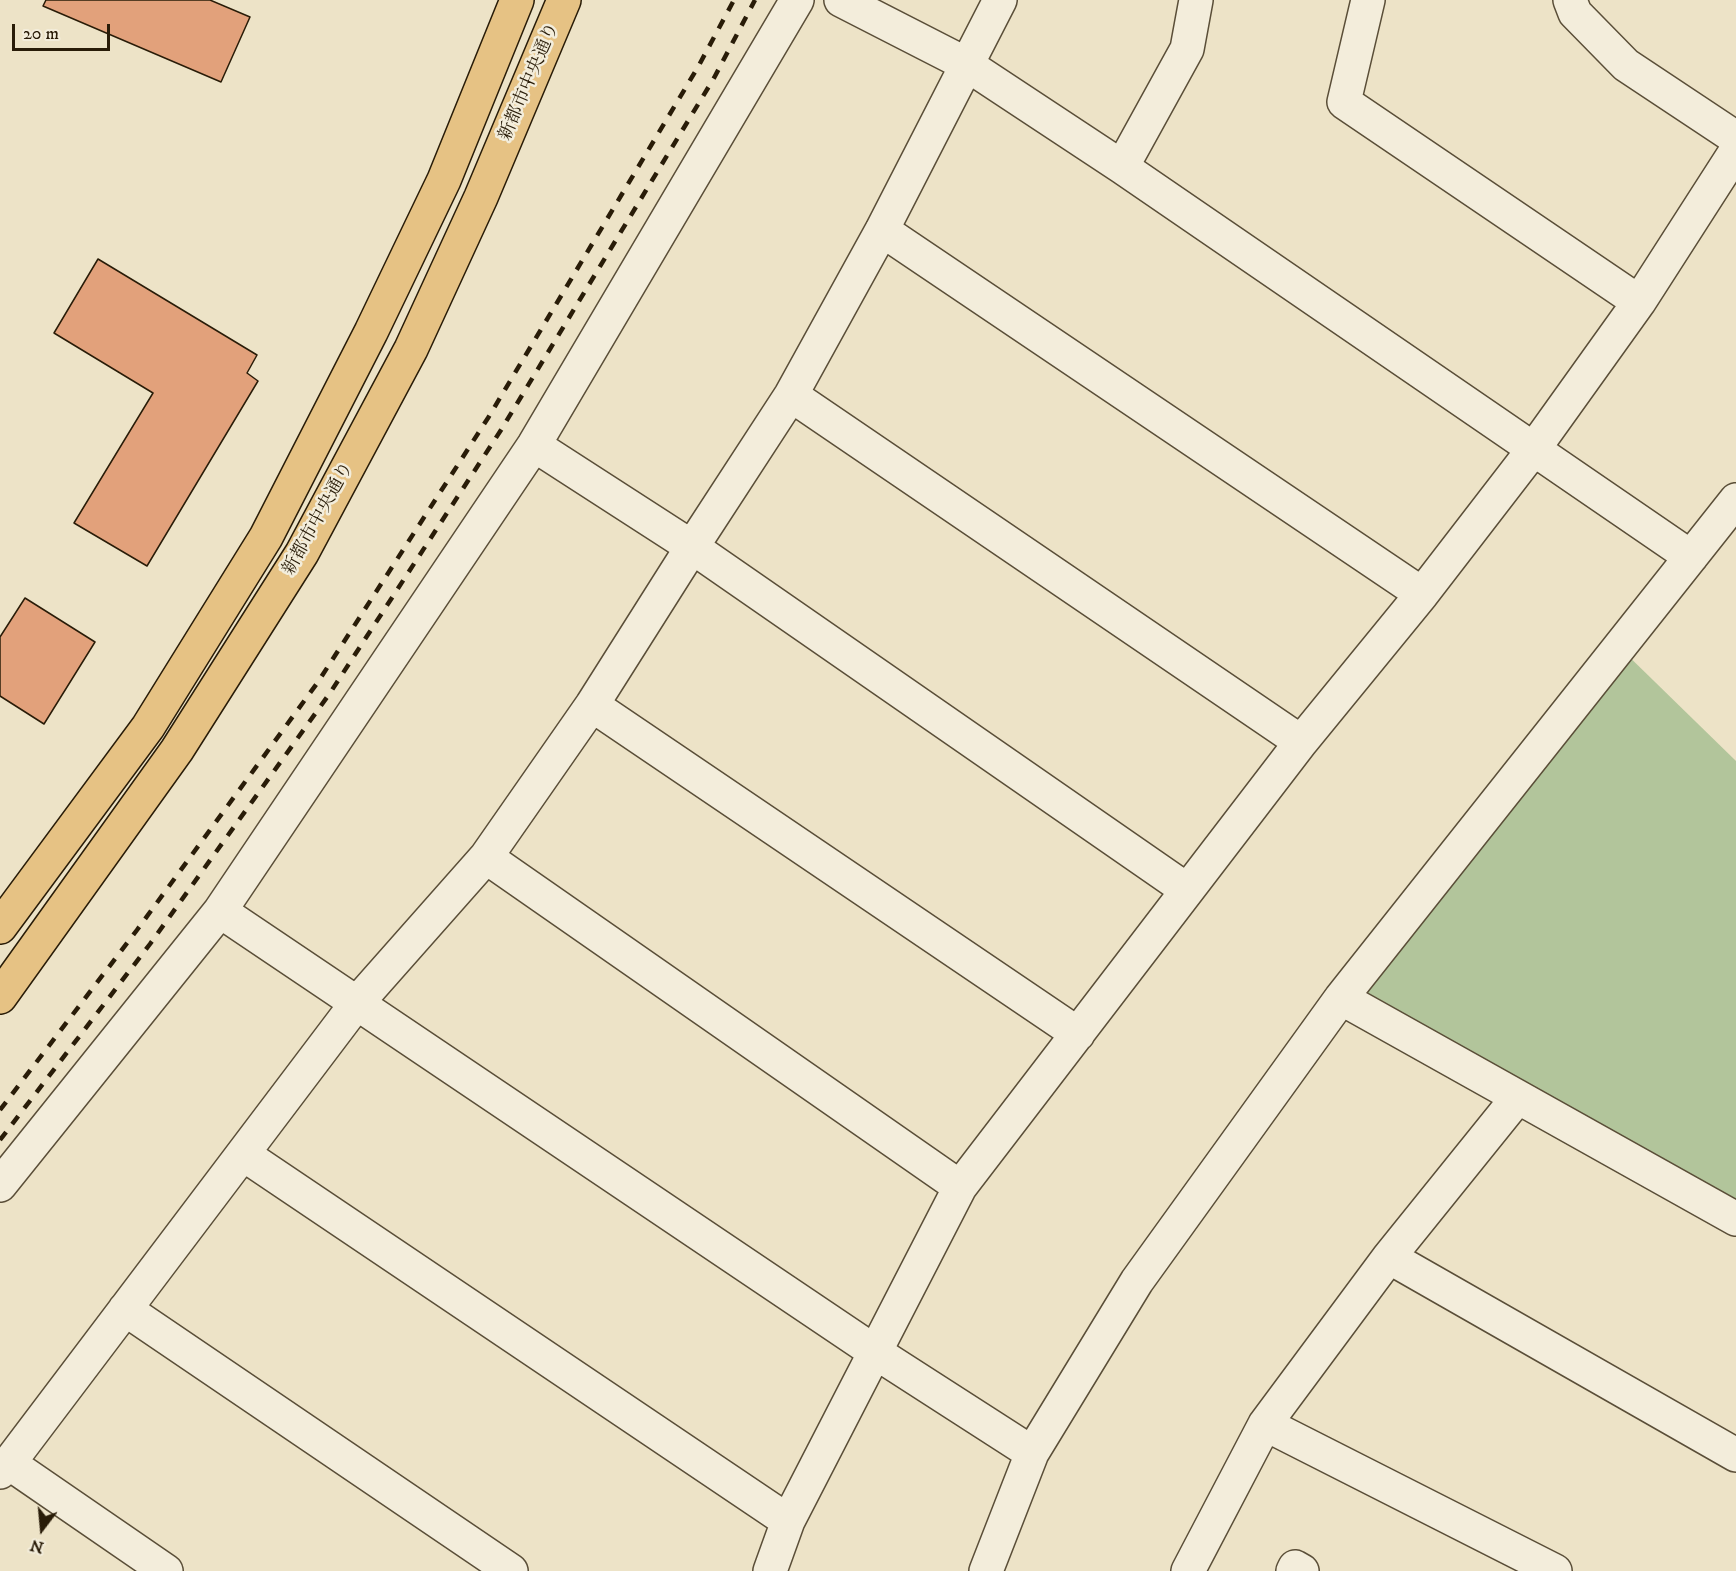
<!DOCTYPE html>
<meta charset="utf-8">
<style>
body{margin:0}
#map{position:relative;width:1736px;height:1571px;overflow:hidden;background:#ede3c7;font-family:"IM FELL DW Pica",serif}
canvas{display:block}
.north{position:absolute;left:12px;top:1499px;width:60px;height:60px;-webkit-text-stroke:4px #f3eddb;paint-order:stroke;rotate:196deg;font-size:16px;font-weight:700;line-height:24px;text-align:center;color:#291c08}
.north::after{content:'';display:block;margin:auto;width:21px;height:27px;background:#291c08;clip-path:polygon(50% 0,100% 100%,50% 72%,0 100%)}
.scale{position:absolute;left:12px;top:24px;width:98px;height:27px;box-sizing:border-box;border:3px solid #291c08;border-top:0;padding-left:8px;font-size:18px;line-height:21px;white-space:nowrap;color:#291c08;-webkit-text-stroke:4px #f3eddb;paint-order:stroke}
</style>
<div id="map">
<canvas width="1736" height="1571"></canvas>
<div class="north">N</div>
<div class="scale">20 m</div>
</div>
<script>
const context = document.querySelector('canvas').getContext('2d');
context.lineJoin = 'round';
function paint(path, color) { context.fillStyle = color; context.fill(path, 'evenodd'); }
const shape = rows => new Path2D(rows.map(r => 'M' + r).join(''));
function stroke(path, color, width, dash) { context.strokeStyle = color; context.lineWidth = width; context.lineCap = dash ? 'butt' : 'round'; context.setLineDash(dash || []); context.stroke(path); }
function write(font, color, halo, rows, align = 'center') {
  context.font = font + ' "IM FELL DW Pica","Noto Serif JP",serif'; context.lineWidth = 5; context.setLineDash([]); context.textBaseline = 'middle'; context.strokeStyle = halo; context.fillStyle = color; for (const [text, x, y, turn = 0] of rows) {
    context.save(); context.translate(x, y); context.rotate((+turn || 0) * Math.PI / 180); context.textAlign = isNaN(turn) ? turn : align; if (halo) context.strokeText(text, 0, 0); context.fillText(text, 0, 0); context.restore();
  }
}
paint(shape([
 [1614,642,1736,761,1736,1219,1341,998]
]), '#b2c59b');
const building = shape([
 [46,0,210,0,250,17,221,82,43,6,46,0],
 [98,259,257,355,247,373,258,381,147,566,74,523,153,393,54,333,98,259],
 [25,598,95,642,44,724,0,696,0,637,25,598]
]);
paint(building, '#e2a17b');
stroke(building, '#291c08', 1.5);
const street = shape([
 [841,0,966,64,1122,167,1691,557],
 [1368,0,1344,102,1639,302],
 [1570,0,1575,13,1626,65,1736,138],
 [1122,167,1187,49,1196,0],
 [882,230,1422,594],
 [791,395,1301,742],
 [534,445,692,547,1187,890],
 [592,705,1078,1034],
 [486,857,960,1187],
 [220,911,875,1352,1032,1453],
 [1341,998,1736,1219],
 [243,1154,788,1521],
 [0,1185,220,911,534,445,797,0],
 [1389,1257,1736,1455],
 [125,1309,511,1571],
 [1265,1424,1555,1571],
 [9,1463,166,1571],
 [0,1472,9,1463,356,1004,486,857,592,705,692,547,791,395,882,230,1000,0],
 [770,1571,788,1521,960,1187,1301,742,1422,594,1533,450,1639,302,1736,151],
 [986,1571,1032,1453,1137,1281,1341,998,1736,500],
 [1188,1571,1265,1424,1389,1257,1518,1097],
 [1293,1571,1295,1567,1302,1571]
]);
const primary = shape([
 [0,927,148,727,266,537,371,332,444,180,517,0],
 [0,997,177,750,302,553,411,349,481,197,564,0]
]);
stroke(street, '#5a4e38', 36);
stroke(primary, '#291c08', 36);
stroke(street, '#f3eddb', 33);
stroke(primary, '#e6c284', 33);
stroke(shape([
 [0,1110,137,930,318,682,488,418,698,67,734,0],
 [0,1140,150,944,330,693,501,430,714,78,755,0]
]), '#291c08', 4.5, [10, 10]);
write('18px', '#291c08', '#f3eddb', [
 ["新都市中央通り",530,82,-67],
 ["新都市中央通り",319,519,-61]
]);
</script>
